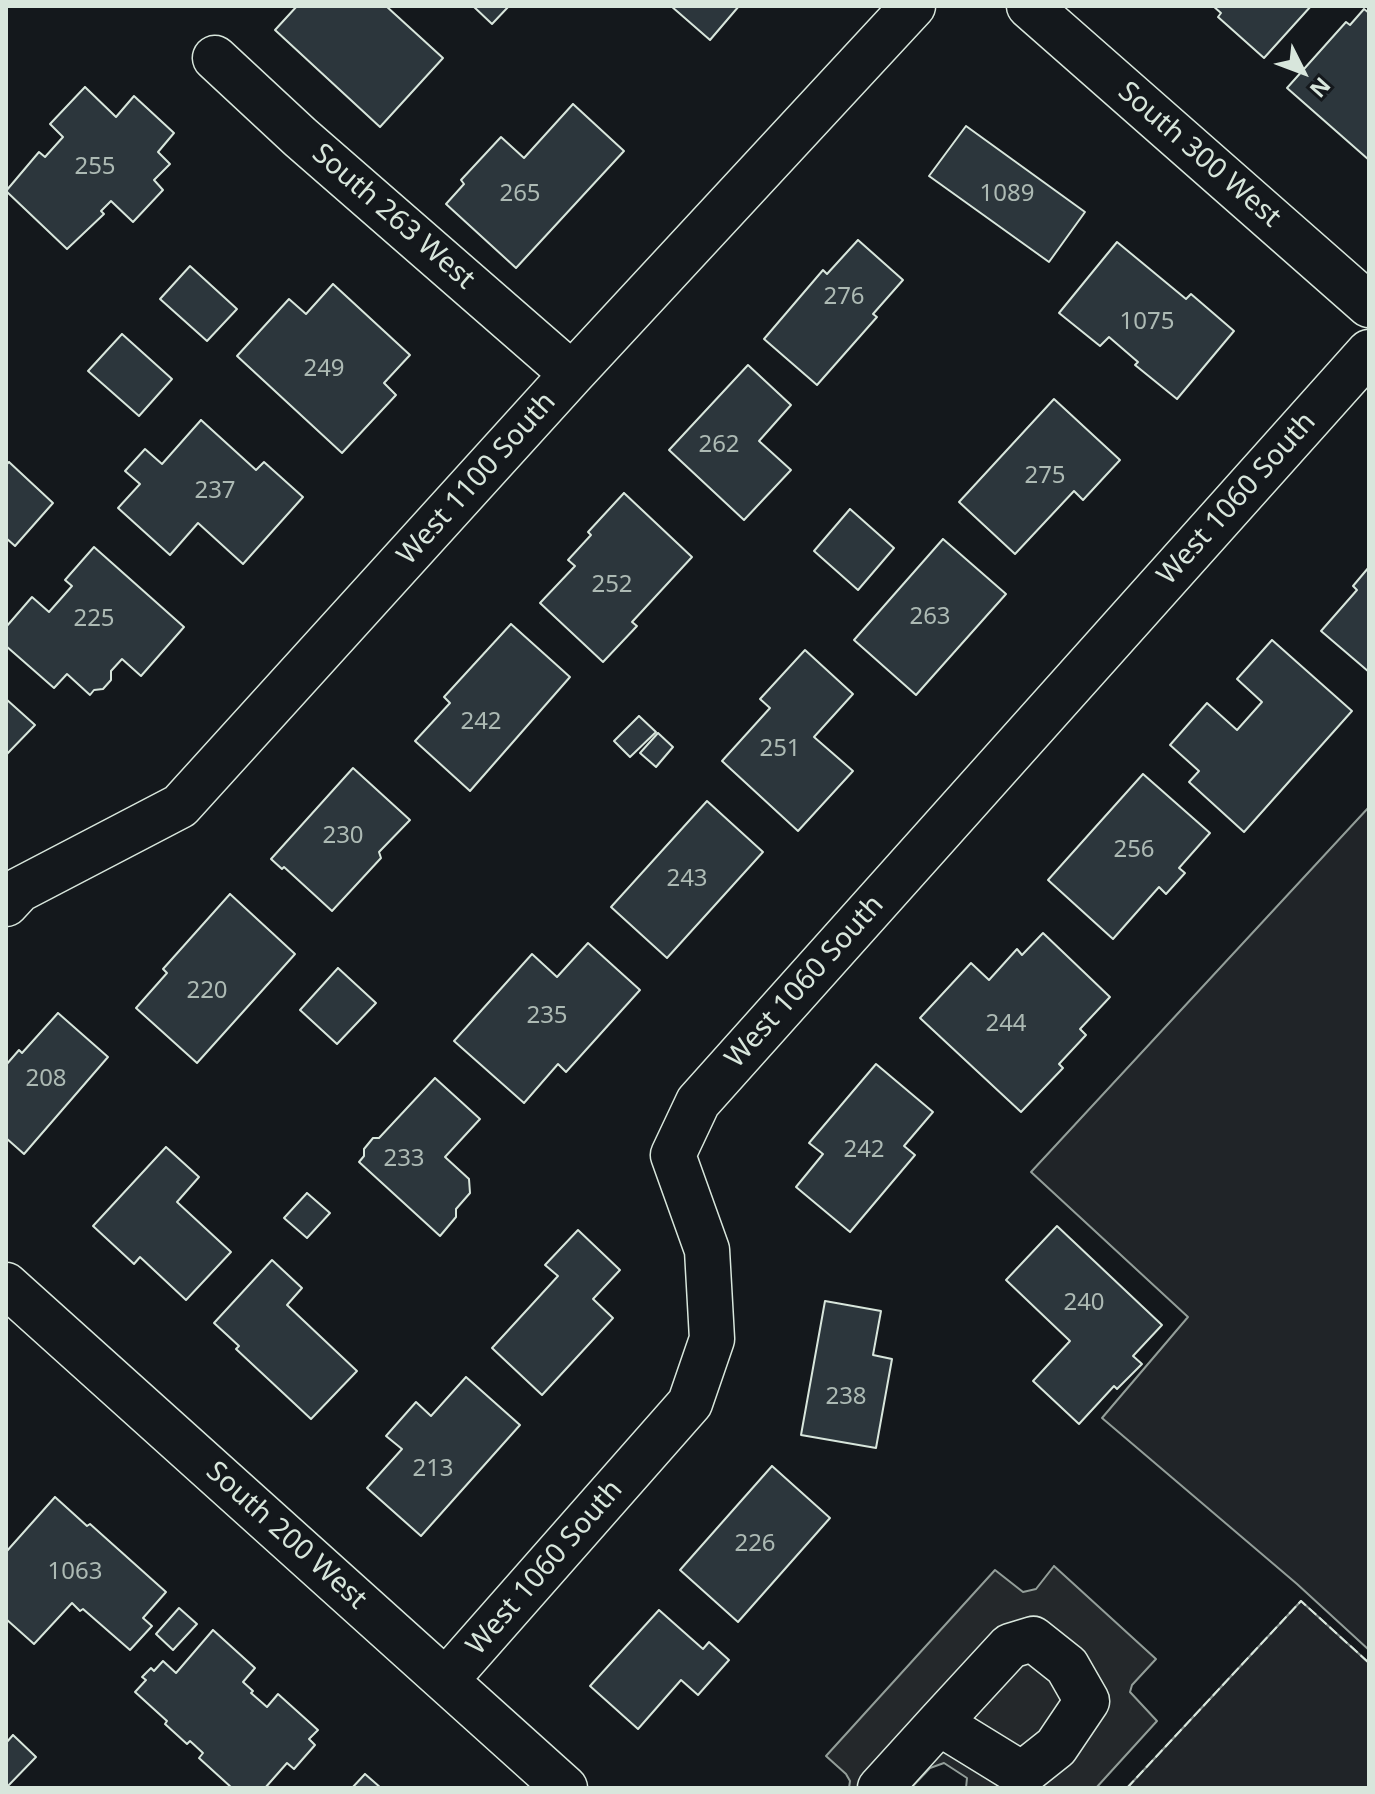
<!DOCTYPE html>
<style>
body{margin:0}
#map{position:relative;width:1375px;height:1794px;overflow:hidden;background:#14181c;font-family:"Noto Sans",sans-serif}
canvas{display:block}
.frame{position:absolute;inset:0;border:8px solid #d8e6dc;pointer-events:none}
.north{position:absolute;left:1263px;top:32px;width:80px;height:80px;-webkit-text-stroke:6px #14181c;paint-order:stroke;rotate:132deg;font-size:22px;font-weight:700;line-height:32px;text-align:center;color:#d8e6dc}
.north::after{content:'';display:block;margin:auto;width:28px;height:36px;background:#d8e6dc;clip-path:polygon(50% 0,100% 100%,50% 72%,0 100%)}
</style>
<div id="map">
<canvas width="1375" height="1794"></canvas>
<div class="frame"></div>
<div class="north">N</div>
</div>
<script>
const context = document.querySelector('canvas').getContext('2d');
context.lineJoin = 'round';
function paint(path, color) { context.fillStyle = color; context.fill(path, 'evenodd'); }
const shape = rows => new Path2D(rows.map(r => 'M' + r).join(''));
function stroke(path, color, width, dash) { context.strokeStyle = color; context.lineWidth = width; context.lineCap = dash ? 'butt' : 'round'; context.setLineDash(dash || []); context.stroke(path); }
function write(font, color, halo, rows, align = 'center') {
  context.font = font + ' "Noto Sans",sans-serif'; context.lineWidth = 6; context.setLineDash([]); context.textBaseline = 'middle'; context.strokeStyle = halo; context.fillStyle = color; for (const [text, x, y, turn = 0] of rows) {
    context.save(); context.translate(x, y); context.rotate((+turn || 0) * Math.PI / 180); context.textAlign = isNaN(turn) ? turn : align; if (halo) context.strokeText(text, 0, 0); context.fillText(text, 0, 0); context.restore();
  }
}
const green = shape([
 [1369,807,1369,1650,1297,1584,1102,1418,1188,1317,1031,1172,1369,807],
 [1301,1601,1369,1663,1369,1788,1127,1788,1301,1601]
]);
paint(green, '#202428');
stroke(green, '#939e99', 2);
const parking = shape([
 [1054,1566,1156,1659,1132,1685,1130,1692,1157,1721,1096,1788,966,1788,967,1778,944,1763,930,1768,911,1788,849,1788,850,1781,846,1774,826,1756,995,1570,1023,1592,1036,1589,1054,1566]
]);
paint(parking, '#24282b');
stroke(parking, '#939e99', 2);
const building = shape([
 [297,6,386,6,443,58,380,127,275,30,297,6],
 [473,6,509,6,492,24,473,6],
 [671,6,739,6,710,40,671,6],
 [1213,6,1311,6,1264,58,1218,17,1221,13,1213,6],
 [1364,9,1369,13,1369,160,1287,88,1346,22,1350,25,1364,9],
 [85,87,116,117,134,96,174,133,158,152,170,164,154,180,163,190,133,222,111,201,101,211,104,214,67,249,6,191,39,152,45,157,63,137,50,124,85,87],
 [573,104,624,151,516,268,446,204,464,184,461,180,501,137,524,158,573,104],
 [966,126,1085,212,1049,262,929,176,966,126],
 [858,240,903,280,873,314,877,317,817,385,764,339,823,270,827,274,858,240],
 [1117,242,1186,299,1191,294,1234,331,1177,399,1135,365,1138,362,1109,337,1100,346,1059,313,1117,242],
 [190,266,237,309,207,341,160,299,190,266],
 [333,284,410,355,384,383,396,395,342,453,237,356,289,299,306,314,333,284],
 [122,334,172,379,139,416,88,371,122,334],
 [748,365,791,405,759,441,791,470,744,520,669,450,748,365],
 [1054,399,1120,460,1083,500,1074,491,1015,554,959,502,1054,399],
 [201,420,256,470,264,462,303,497,243,564,198,523,170,555,118,508,140,484,125,471,145,449,162,464,201,420],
 [9,462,53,503,15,546,6,538,6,465,9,462],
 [624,493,692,557,632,622,637,626,603,662,540,603,575,566,568,560,591,535,588,532,624,493],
 [850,509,894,548,858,590,814,551,850,509],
 [943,539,1006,594,916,695,854,640,943,539],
 [94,547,184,627,141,676,122,659,111,671,111,680,103,689,94,690,90,695,67,674,54,688,6,646,6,627,32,597,49,612,72,586,65,580,94,547],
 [1369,567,1369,672,1321,631,1357,590,1353,586,1369,567],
 [511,624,570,677,470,791,415,741,450,703,444,697,511,624],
 [1272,640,1352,711,1244,832,1189,782,1199,771,1170,745,1207,703,1237,730,1262,702,1237,679,1272,640],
 [805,650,853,694,814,737,853,771,798,831,722,761,770,708,760,699,805,650],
 [6,699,35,725,6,755,6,699],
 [639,716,656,732,630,757,614,741,639,716],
 [658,733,673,747,656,767,640,753,658,733],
 [353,768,410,820,379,852,381,858,332,911,284,867,282,869,271,859,353,768],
 [1143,774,1210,833,1179,868,1185,873,1166,894,1159,887,1113,939,1048,880,1143,774],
 [707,801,763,852,667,958,611,907,707,801],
 [230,894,295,954,197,1063,136,1008,167,973,163,969,230,894],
 [1043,933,1110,997,1080,1029,1086,1035,1059,1064,1063,1068,1021,1112,920,1018,971,963,989,980,1017,949,1022,955,1043,933],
 [588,943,640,990,566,1072,558,1064,524,1103,454,1041,532,954,557,977,588,943],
 [338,968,376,1003,337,1044,300,1010,338,968],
 [58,1013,108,1057,24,1154,6,1138,6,1065,19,1050,22,1053,58,1013],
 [876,1064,933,1112,904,1146,915,1155,850,1232,796,1187,823,1154,809,1143,876,1064],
 [435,1078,480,1119,445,1157,469,1179,470,1193,456,1209,456,1217,440,1236,359,1162,364,1156,364,1149,373,1138,379,1138,435,1078],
 [166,1147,199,1177,177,1202,231,1252,186,1300,140,1257,134,1264,93,1226,166,1147],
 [307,1193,330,1213,307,1238,284,1218,307,1193],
 [1057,1226,1162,1325,1133,1356,1142,1364,1117,1389,1114,1386,1079,1424,1033,1381,1070,1341,1006,1280,1057,1226],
 [578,1230,620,1270,593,1299,613,1318,542,1395,492,1348,558,1276,545,1265,578,1230],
 [272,1260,302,1288,287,1305,357,1371,311,1419,236,1349,239,1346,214,1323,272,1260],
 [825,1301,881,1311,873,1355,892,1359,876,1448,801,1435,825,1301],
 [466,1377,520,1425,421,1536,367,1488,402,1449,386,1436,416,1402,431,1416,466,1377],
 [772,1466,830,1518,738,1622,680,1570,772,1466],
 [55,1497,87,1526,90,1524,166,1592,143,1618,152,1626,130,1650,83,1609,80,1611,72,1603,34,1644,6,1619,6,1552,55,1497],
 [179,1608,197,1624,173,1650,156,1634,179,1608],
 [659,1610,703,1649,709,1642,729,1660,698,1695,681,1680,638,1729,590,1686,659,1610],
 [213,1630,255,1668,243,1682,253,1691,251,1693,267,1707,278,1694,318,1730,309,1739,315,1745,294,1769,287,1763,265,1788,232,1788,199,1758,203,1753,190,1741,187,1744,165,1724,167,1721,135,1692,146,1680,142,1677,151,1668,154,1671,163,1661,176,1673,213,1630],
 [13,1735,36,1757,6,1788,6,1743,13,1735],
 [365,1774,381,1788,352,1788,365,1774]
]);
paint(building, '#2c363c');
stroke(building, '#d8e6dc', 2);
const minor = shape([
 [1029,6,1369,305],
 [215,58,300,137,572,374],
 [6,904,19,890,180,806,572,374,913,6],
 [6,1285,565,1788],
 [446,1680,690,1403,712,1339,707,1250,673,1155,698,1102,1369,352],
 [880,1788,939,1723,1010,1646,1033,1639,1067,1666,1087,1701,1056,1747,1022,1774,939,1723]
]);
stroke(minor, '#d8e6dc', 47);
stroke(minor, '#14181c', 44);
stroke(shape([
 [1127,1788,1301,1601,1369,1663]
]), '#d8e6dc', 2, [10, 4]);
write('24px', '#adbab4', null, [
 ["255",95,167],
 ["265",520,194],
 ["1089",1007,194],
 ["276",844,297],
 ["1075",1147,322],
 ["249",324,369],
 ["262",719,445],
 ["275",1045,476],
 ["237",215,491],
 ["252",612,585],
 ["263",930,617],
 ["225",94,619],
 ["242",481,722],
 ["251",780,749],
 ["230",343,836],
 ["256",1134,850],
 ["243",687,879],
 ["220",207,991],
 ["235",547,1016],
 ["244",1006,1024],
 ["208",46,1079],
 ["242",864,1150],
 ["233",404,1159],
 ["240",1084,1303],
 ["238",846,1397],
 ["213",433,1469],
 ["226",755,1544],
 ["1063",75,1572]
]);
write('28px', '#d8e6dc', '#14181c', [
 ["South 300 West",1199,155,41],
 ["South 263 West",393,217,41],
 ["West 1100 South",477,479,-48],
 ["West 1060 South",1237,499,-48],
 ["West 1060 South",805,982,-48],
 ["South 200 West",286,1536,42],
 ["West 1060 South",545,1568,-49]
]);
</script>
